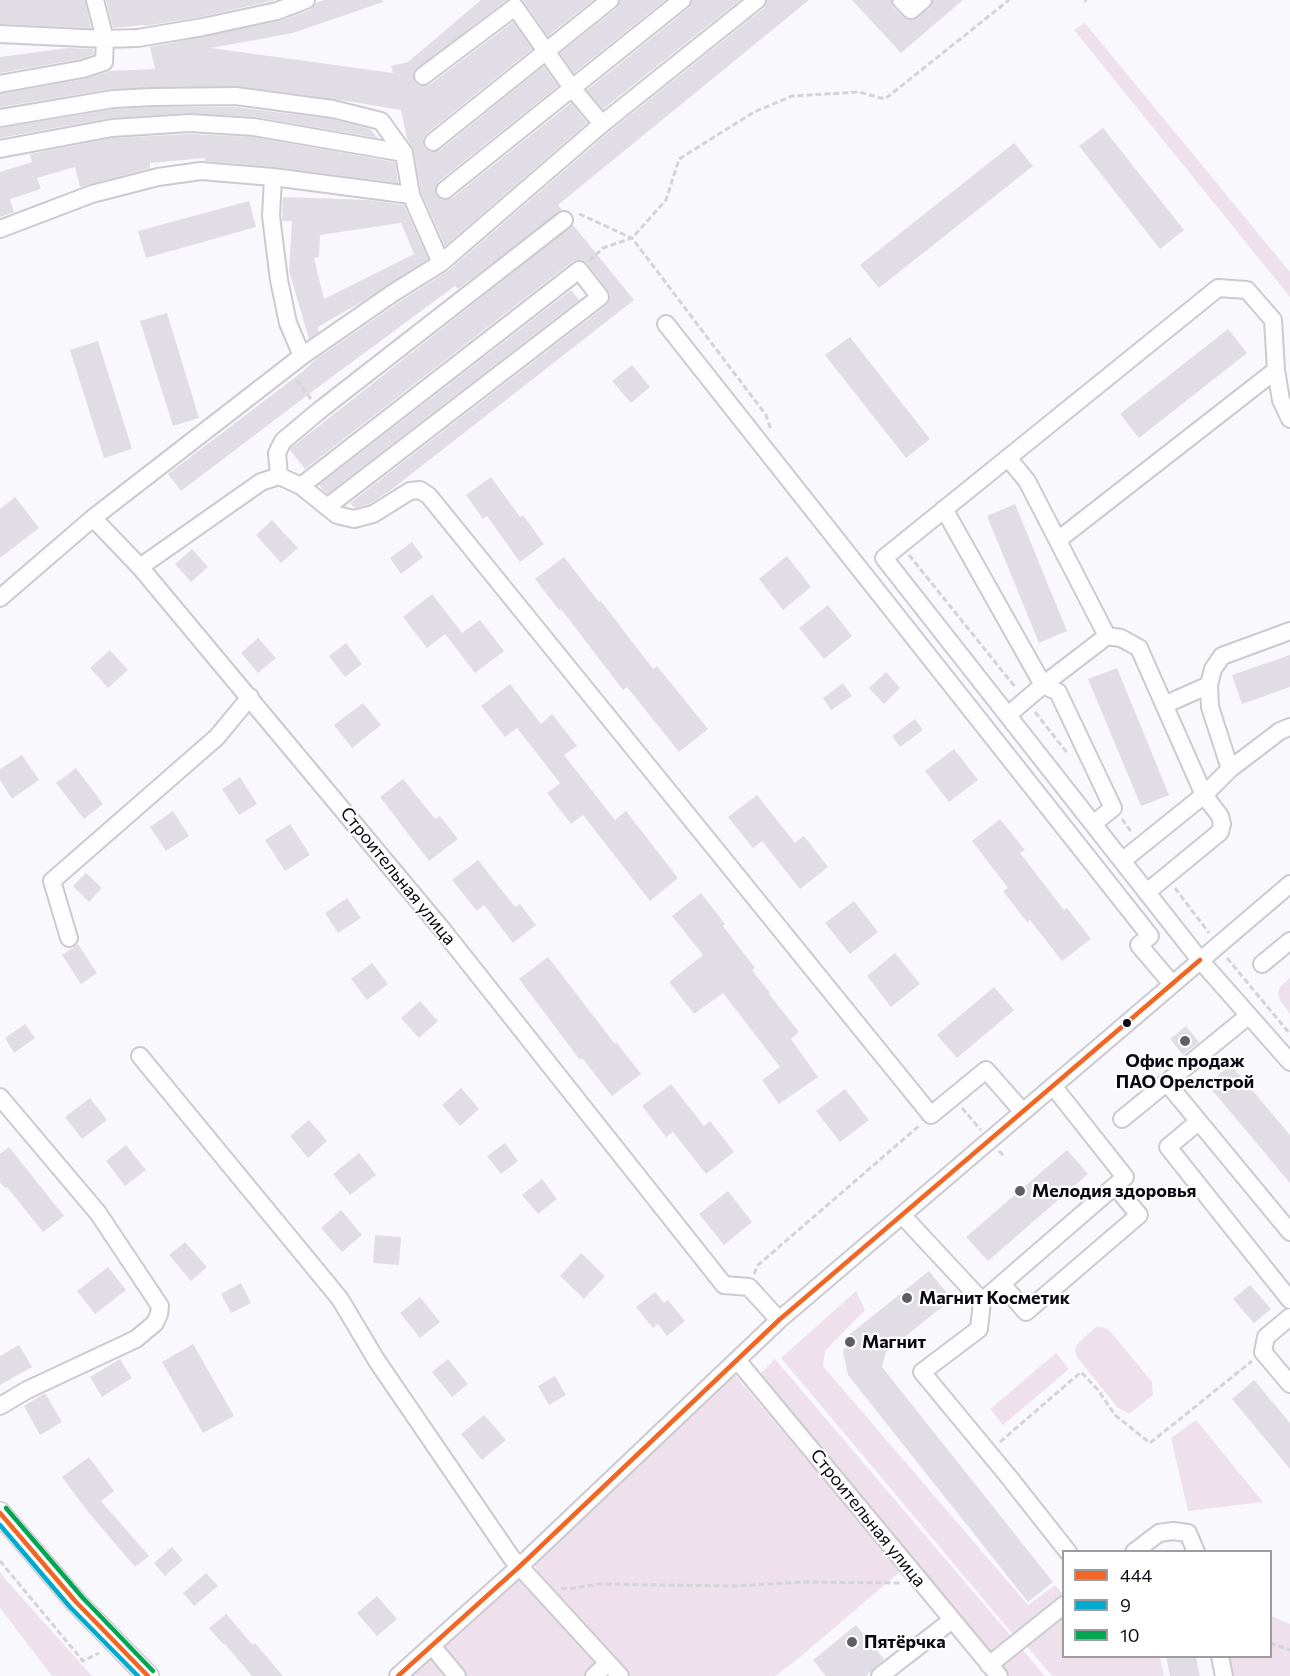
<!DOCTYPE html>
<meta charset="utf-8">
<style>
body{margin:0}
#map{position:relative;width:1290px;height:1676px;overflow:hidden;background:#f9f9fd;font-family:Commissioner,sans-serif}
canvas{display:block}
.legend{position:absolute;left:1062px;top:1550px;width:210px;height:108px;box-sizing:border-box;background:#fff;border:2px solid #9d9da1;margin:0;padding:8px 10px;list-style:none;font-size:18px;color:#0b0a14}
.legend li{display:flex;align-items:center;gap:12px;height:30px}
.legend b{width:30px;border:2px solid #9d9da1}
</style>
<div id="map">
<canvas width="1290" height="1676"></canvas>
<ul class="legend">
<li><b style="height:8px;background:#f26522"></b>444</li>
<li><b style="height:8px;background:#00a9ce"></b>9</li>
<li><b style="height:8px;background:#00a651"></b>10</li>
</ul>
</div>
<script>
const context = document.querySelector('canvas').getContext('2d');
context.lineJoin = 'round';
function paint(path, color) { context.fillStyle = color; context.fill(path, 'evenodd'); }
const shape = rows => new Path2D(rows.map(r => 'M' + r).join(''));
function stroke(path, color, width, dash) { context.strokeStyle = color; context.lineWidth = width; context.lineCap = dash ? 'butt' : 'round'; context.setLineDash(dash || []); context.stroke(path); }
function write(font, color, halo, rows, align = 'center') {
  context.font = font + ' Commissioner,sans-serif'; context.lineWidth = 4.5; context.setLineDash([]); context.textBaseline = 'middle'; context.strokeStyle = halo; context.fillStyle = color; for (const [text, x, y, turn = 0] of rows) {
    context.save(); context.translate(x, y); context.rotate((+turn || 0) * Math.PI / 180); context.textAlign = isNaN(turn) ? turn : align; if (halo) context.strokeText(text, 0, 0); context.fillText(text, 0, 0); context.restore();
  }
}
paint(shape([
 [1085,23,1290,272,1290,297,1074,30],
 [1290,978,1290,1014,1280,1000,1278,993,1280,987],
 [856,1291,865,1310,825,1351,823,1366,1028,1605,1055,1585,1063,1594,1063,1599,1016,1638,781,1358],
 [1096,1327,1102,1327,1109,1330,1152,1382,1153,1395,1129,1414,1117,1407,1077,1357,1075,1350,1077,1344],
 [1056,1353,1069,1369,1003,1425,990,1409],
 [775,1359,1045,1676,1005,1676,759,1375],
 [734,1374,901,1571,799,1658,775,1676,628,1676,538,1574,534,1562],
 [1196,1420,1263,1502,1188,1511,1171,1438],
 [0,1572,7,1581,92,1676,52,1676,0,1608],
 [515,1578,527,1583,609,1676,411,1676],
 [1063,1612,1064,1656,1160,1657,1164,1676,1052,1676,1025,1644],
 [1271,1616,1290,1624,1290,1676,1232,1676,1228,1657,1270,1656]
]), '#efe1ec');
paint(shape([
 [0,0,85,0,91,28,0,24],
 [106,0,276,0,201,17,145,26,144,25,113,28],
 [324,0,382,0,383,2,293,33,211,48,393,73,391,66,408,62,481,0,507,0,414,71,413,77,415,83,419,86,429,85,513,22,532,49,426,134,423,139,424,148,430,152,440,150,544,66,558,86,438,182,435,191,441,200,446,200,452,198,571,103,587,123,445,246,421,192,414,151,407,139,401,110,335,99,236,86,112,89,0,107,0,94,85,79,110,71,155,69,150,47,279,21,310,10,316,3],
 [523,0,593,0,548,36],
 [620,0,665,0,574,73,560,53,617,8],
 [692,0,740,0,603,109,587,90,689,8],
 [767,0,809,0,558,205,562,210,458,289,455,286,313,391,181,491,168,474,302,372,315,360,399,302,448,271,609,132,764,8],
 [852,0,891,0,893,7,904,17,913,20,930,8,933,0,963,0,901,53],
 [68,48,93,49,94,54,80,59,0,73,0,57],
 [153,107,235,107,331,119,370,129,378,138,256,117,189,113,110,118,0,138,0,128,114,109],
 [1103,128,1184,230,1160,249,1079,146],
 [190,134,253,137,395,162,398,183,274,167,205,161,205,158,150,163,150,168,80,187,75,167,37,178,41,189,10,199,14,212,0,217,0,172,32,162,30,154,113,138],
 [1014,143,1033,166,879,288,860,265],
 [283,197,369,200,404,205,428,259,363,301,318,327,319,332,309,339,289,271,292,221,282,221],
 [401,223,414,254,324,299,314,258,319,257,320,235],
 [249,201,256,227,146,258,138,231],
 [573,225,634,300,391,490,369,504,355,508,350,503,607,305,611,295,587,263,581,260,573,261,305,469,290,450,291,448],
 [571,290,579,300,327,494,322,489,319,485],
 [167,313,199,418,173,426,140,321],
 [1228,329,1247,353,1139,438,1120,414],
 [850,337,930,439,906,458,825,355],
 [98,341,132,449,104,458,70,350],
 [632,365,650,387,631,403,612,381],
 [491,477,520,517,523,515,544,544,520,562,487,516,483,519,466,495],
 [15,497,39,528,0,558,0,509],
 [1015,504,1067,631,1039,643,987,516],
 [272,520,298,548,281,563,256,535],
 [412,542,423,557,401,574,390,558],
 [192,549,208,567,191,582,175,564],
 [787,556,811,587,783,610,759,579],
 [564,557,599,602,601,601,653,669,657,666,708,729,679,752,627,687,623,690,561,609,559,610,535,579],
 [432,594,462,633,480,620,504,651,475,673,445,634,427,648,403,617],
 [828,605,852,636,824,659,799,628],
 [258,638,276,658,258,673,241,653],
 [346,643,362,664,345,677,329,656],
 [110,650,128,670,108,688,90,668],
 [1290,655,1290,687,1242,704,1232,675],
 [1117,668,1169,795,1141,806,1088,679],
 [886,672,900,688,884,704,869,688],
 [843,683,852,696,831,710,823,698],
 [510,684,541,724,552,714,577,746,564,755,615,820,626,811,678,878,650,901,583,815,571,824,547,793,560,783,517,728,505,737,481,706],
 [363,703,381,725,352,748,334,725],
 [915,719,923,730,900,747,892,736],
 [954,749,978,780,949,802,925,771],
 [22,755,39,780,12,799,0,780,0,769],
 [76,768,103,804,84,819,56,783],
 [240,777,257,804,239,815,222,789],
 [403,779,435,819,440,816,458,839,429,861,380,797],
 [757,795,795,843,804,836,828,867,800,889,762,841,753,848,728,817],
 [173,811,189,836,166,851,150,827],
 [1000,819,1025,850,1020,853,1064,910,1067,908,1091,939,1062,961,1030,920,1027,922,1003,891,1008,888,972,841],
 [290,824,310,855,285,871,265,840],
 [478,860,515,907,520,904,536,925,513,943,484,905,477,911,452,880],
 [86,873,102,888,89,902,73,886],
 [701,893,725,924,723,926,755,968,752,970,770,993,769,994,799,1032,791,1039,818,1077,779,1104,762,1080,780,1067,723,993,694,1014,669,982,703,955,672,916],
 [347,898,361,918,338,933,325,913],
 [854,901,878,932,850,954,825,923],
 [78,944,97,973,81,984,62,955],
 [895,953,920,984,891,1007,867,976],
 [548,957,615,1044,616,1042,641,1074,612,1096,582,1058,580,1060,519,979],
 [372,963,388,984,367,1000,351,979],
 [994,987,1014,1010,957,1058,937,1035],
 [420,1001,438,1021,419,1038,401,1018],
 [25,1024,35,1038,14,1053,5,1038],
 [1186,1026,1199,1042,1183,1055,1170,1039],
 [1231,1065,1290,1135,1290,1183,1207,1084],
 [671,1084,704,1126,710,1121,734,1152,706,1174,673,1132,666,1137,642,1106],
 [461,1088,479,1109,460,1126,442,1105],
 [845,1089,869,1120,840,1142,816,1111],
 [90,1098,107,1120,82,1139,65,1117],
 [309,1120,327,1141,308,1158,290,1136],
 [505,1143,518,1161,501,1174,487,1156],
 [126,1145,146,1170,125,1186,106,1161],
 [9,1147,64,1216,43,1232,7,1187,5,1188,0,1182,0,1154],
 [1067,1150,1088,1174,988,1261,966,1237],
 [359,1153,376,1175,350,1195,333,1174],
 [542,1179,557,1199,538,1214,522,1195],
 [728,1191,752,1222,724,1245,699,1214],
 [341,1210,362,1235,342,1252,321,1228],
 [375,1235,401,1237,399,1265,373,1263],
 [185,1242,207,1267,191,1281,169,1255],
 [581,1253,605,1276,584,1299,560,1276],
 [108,1267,126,1290,95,1314,77,1291],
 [929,1271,952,1299,886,1352,882,1367,1053,1582,1028,1602,848,1375,843,1352,850,1334],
 [241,1283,251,1303,231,1313,221,1294],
 [1250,1285,1271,1309,1254,1323,1233,1299],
 [655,1292,664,1303,668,1300,685,1321,667,1336,658,1324,653,1328,636,1307],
 [420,1297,440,1322,420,1338,400,1313],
 [193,1344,234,1416,203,1433,162,1362],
 [19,1345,32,1367,0,1385,0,1356],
 [120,1359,132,1378,102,1397,90,1377],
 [448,1359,468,1384,452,1397,432,1372],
 [555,1376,566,1395,549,1405,538,1386],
 [1254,1380,1290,1423,1290,1469,1232,1399],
 [45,1393,62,1422,40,1435,24,1406],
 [484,1415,506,1440,482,1460,461,1434],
 [89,1457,114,1491,101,1501,149,1556,135,1567,89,1513,62,1477],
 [172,1547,183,1560,165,1576,154,1563],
 [206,1573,218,1586,194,1606,183,1593],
 [377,1596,397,1619,377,1636,357,1613],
 [226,1614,253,1645,255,1643,283,1676,252,1676,224,1643,223,1644,209,1628],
 [856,1625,884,1659,866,1676,826,1676,813,1660],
 [1166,1656,1196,1656,1200,1676,1170,1676]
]), '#e1dde5');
const minor = shape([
 [95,0,105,39,138,38,203,27,277,11,306,0],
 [901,0,911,10,923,0],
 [0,34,105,39,104,62,83,69,0,84],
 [423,76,515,7,572,88,602,124],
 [0,118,113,99,153,97,236,96,333,109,381,121,404,153,411,195],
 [433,142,610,0],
 [0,149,112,128,190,123,254,127,404,153],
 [273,177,271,216,279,280,288,323,302,356],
 [445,190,682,0],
 [0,229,92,194,158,177,201,171,273,177,411,195,441,263],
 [666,324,1150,936,1139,945,1172,984],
 [1276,370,1281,400,1290,419],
 [1008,458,1027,481,1107,636],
 [279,476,301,486,337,515,354,519,373,514,410,491,420,490,429,496,931,1115,986,1070,1023,1112],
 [301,486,579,270,600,297,327,507],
 [944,509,1043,685,1058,692,1113,808,1093,824],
 [93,518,140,567,441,928,724,1285,749,1287,779,1320],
 [1058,540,1276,370,1273,320,1247,290,1218,288,884,558,1200,960,1290,1062],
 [140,567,261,482,279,476,277,453,283,441,320,410,564,220],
 [0,598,93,518,302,356,393,293,441,263,602,124,757,0],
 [1164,705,1209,685],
 [1008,715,1043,685,1107,636,1121,638,1139,648,1204,795,1220,816,1222,824,1220,832,1147,892],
 [1230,769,1280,731,1290,727],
 [1122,861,1204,795,1230,769,1210,707,1209,685,1213,669,1222,656,1290,631],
 [69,938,52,881,217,737,250,697],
 [1262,964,1290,941],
 [140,1056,340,1299,377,1361,511,1557,620,1676],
 [1167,1083,1290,1232],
 [0,1097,98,1213,160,1306,159,1314,155,1323,136,1339,27,1390,0,1406],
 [1122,1119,1248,1016],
 [1198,1122,1168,1147,1290,1300],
 [902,1215,982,1301,979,1329,922,1372,1008,1476,1068,1552],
 [1002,1284,1026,1312,1139,1215,1115,1186],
 [982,1301,1125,1177,1053,1086],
 [1290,1317,1266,1337,1263,1352,1290,1384],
 [737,1360,999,1676],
 [1134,1552,1159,1533,1173,1531,1188,1533,1196,1552],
 [432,1646,457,1676],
 [1220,1656,1224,1676],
 [989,1665,1064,1605],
 [398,1676,519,1567,779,1320,1290,884],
 [594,1676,608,1663],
 [880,1676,952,1620]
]);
const major = shape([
 [0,1513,76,1602,148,1676]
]);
stroke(minor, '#cbcad2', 20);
stroke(major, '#cbcad2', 24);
stroke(shape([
 [1085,0,1086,2],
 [579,214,632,238,766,415,771,430],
 [589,261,603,248,632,238,666,200,679,159,754,112,792,96,859,92,885,99,1009,0],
 [297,380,311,399],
 [909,555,1016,688],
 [1035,712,1068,754],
 [1122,819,1132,833],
 [1175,888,1209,933],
 [1227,958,1290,1034],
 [962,1108,981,1130],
 [999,1151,1005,1157],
 [754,1274,758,1265,920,1125],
 [1000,1442,1081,1372,1098,1390,1115,1415,1150,1443,1252,1361],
 [0,1561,83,1661,99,1653],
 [561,1588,568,1589,599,1584,735,1586,803,1582,902,1583],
 [1270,1643,1290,1650]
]), '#d4d4d5', 3, [6, 3]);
stroke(minor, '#fefeff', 16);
stroke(major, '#fefeff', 21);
stroke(shape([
 [0,1513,76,1602,148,1676],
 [398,1676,519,1567,779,1320,1200,960]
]), '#f26522', 4.5);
stroke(shape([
 [0,1525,70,1607,138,1676]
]), '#00a9ce', 4.5);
stroke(shape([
 [6,1508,82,1597,153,1671]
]), '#00a651', 4.5);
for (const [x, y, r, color] of [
 [1127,1023,5,"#0b0a14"],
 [1185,1041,6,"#5e5e66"],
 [1020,1191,6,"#5e5e66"],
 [907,1298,6,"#5e5e66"],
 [850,1342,6,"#5e5e66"],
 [852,1642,6,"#5e5e66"]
]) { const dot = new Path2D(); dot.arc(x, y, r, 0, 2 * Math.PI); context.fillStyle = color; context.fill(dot); stroke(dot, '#fff', 2); }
write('18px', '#0b0a14', '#fff', [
 ["Строительная улица",398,876,51],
 ["Строительная улица",868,1518,51]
]);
write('bold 18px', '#0b0a14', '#fff', [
 ["Офис продаж",1185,1061,"center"],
 ["ПАО Орелстрой",1185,1082,"center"],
 ["Мелодия здоровья",1032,1191],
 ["Магнит Косметик",919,1298],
 ["Магнит",862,1342],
 ["Пятёрчка",864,1642]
], 'left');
</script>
